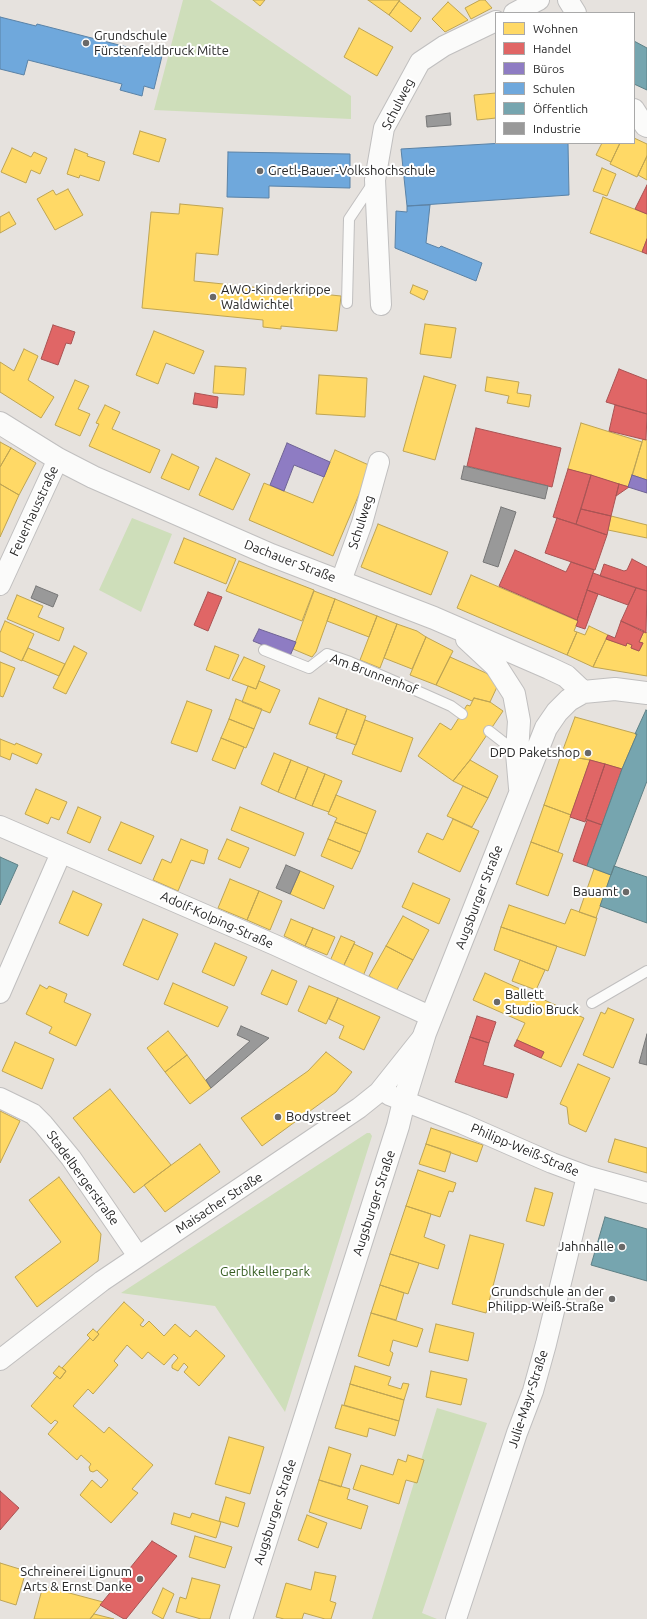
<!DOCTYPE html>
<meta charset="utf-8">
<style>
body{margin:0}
#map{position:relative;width:647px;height:1619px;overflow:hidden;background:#e6e2de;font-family:Ubuntu,sans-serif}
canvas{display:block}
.legend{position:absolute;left:495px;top:12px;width:140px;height:132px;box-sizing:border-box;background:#fff;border:1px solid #a9a9a9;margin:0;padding:5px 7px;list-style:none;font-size:12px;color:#282828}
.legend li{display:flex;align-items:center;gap:8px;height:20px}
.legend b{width:20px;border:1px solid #a9a9a9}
</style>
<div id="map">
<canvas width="647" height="1619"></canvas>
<ul class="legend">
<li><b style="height:11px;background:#ffd966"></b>Wohnen</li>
<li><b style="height:11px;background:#e06666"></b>Handel</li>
<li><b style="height:11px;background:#8e7cc3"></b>Büros</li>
<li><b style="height:11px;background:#6fa8dc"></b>Schulen</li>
<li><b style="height:11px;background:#76a5af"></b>Öffentlich</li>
<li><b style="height:11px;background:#999"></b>Industrie</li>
</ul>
</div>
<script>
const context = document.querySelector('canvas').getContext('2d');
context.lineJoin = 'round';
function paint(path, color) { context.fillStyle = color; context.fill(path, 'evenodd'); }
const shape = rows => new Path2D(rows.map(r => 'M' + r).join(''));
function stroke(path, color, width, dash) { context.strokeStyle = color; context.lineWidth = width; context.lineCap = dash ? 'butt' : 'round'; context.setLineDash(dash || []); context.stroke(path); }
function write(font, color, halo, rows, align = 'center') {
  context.font = font + ' Ubuntu,sans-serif'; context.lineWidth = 4; context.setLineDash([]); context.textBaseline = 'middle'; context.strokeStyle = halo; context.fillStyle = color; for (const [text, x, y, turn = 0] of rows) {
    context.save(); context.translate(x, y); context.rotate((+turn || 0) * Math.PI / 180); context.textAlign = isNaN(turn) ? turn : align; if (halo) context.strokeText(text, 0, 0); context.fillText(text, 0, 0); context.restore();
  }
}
paint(shape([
 [183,0,210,0,351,96,351,119,154,110],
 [132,518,172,534,141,612,99,590],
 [367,1133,370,1133,372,1136,285,1412,215,1306,121,1293],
 [437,1408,487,1423,422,1613,437,1619,372,1619]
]), '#cedeba');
const homes = shape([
 [253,0,265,0,260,6,253,0],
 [368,0,400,0,389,15,368,0],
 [480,0,485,0,492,8,471,19,465,8,480,0],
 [399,1,421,18,411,32,389,15,399,1],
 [448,2,468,20,445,32,432,19,448,2],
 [359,28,393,47,377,76,344,57,359,28],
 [496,93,496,118,477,120,474,95,496,93],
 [140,131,166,139,159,162,133,154,140,131],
 [634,138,647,144,647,156,637,177,610,164,620,143,634,143,634,138],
 [602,143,620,143,611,162,596,155,602,143],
 [12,148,31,157,34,152,47,158,40,174,31,170,26,183,1,172,12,148],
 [75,149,88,154,87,156,105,162,99,181,80,175,79,178,67,174,75,149],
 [647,156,647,180,638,175,647,156],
 [602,168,616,174,607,196,593,191,602,168],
 [68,189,83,215,55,230,37,199,53,190,56,195,68,189],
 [603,197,647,214,647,239,642,252,590,233,603,197],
 [180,204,223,208,218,255,196,253,194,281,341,296,337,331,281,326,281,329,263,327,263,320,142,308,151,212,179,214,180,204],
 [9,212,16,224,0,233,0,217,9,212],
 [413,285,428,291,424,300,410,293,413,285],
 [425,324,456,328,451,358,420,354,425,324],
 [154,331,204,351,194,374,166,363,158,384,136,375,154,331],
 [24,349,38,356,28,380,54,397,41,418,0,392,0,362,14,371,24,349],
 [215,366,246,368,244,395,213,393,215,366],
 [319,375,367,378,365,417,316,414,319,375],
 [424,376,456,385,435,460,403,451,424,376],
 [487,377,519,382,517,393,531,395,529,407,507,403,509,396,485,391,487,377],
 [75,380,89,386,78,409,90,414,80,436,55,425,75,380],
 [105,405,120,412,112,429,160,450,150,473,89,446,99,424,96,423,105,405],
 [581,423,642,442,629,487,568,469,581,423],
 [643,439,647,440,647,480,632,475,643,439],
 [0,442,11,448,0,467,0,442],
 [11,448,36,463,19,495,0,484,0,467,11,448],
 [335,450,371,466,333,556,249,520,264,483,313,503,335,450],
 [172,454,199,467,189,490,161,478,172,454],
 [216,458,250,474,233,510,199,495,216,458],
 [0,484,19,495,0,537,0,484],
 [611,516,647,525,647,538,608,530,611,516],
 [378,524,448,552,431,595,361,567,378,524],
 [184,538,236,559,226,584,174,563,184,538],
 [239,561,314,590,302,621,226,591,239,561],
 [471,575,578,621,574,631,577,632,567,655,457,608,471,575],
 [314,591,335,599,316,652,312,657,293,649,314,591],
 [17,595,43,606,38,617,64,628,59,641,7,619,17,595],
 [335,599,377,616,369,637,327,621,335,599],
 [377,616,397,624,380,668,360,660,377,616],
 [5,621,34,634,22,661,0,651,0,633,5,621],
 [397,624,417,631,426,637,412,669,384,658,397,624],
 [589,626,608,635,593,667,567,655,577,632,585,635,589,626],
 [644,631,647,633,647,676,593,667,606,639,626,646,627,643,632,645,631,648,639,651,643,643,639,642,644,631],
 [426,637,453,651,436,685,410,675,426,637],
 [74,646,87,653,66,694,53,688,74,646],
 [215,646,239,655,229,679,206,670,215,646],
 [28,648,65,664,59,676,22,660,28,648],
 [244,657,265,666,256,689,232,680,244,657],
 [450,657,486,673,495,682,497,687,490,702,474,698,472,701,436,685,450,657],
 [0,662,15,668,3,697,0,696,0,662],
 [259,681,280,690,270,713,242,702,248,686,256,689,259,681],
 [319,698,347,709,337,734,309,724,319,698],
 [474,698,490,702,503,711,470,760,453,781,418,756,440,723,451,730,467,705,470,706,474,698],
 [236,699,262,709,254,729,229,719,236,699],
 [187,701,212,710,197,752,171,743,187,701],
 [347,709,366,716,356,745,336,738,347,709],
 [575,717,637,734,622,769,590,760,561,755,575,717],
 [229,719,254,729,246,748,221,738,229,719],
 [365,720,413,738,401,772,352,754,365,720],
 [221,738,244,747,235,769,212,760,221,738],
 [0,739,15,745,16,743,42,754,37,764,12,753,10,760,0,756,0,739],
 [274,753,291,760,278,792,261,784,274,753],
 [561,755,590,760,571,815,544,805,561,755],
 [291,760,308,767,295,799,278,792,291,760],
 [470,760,498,776,488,798,453,781,470,760],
 [308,767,325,774,312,806,295,799,308,767],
 [325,774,342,781,329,812,312,806,325,774],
 [463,786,488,798,472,827,447,816,463,786],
 [36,789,67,802,59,820,51,817,48,824,25,814,36,789],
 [336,795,376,811,367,834,335,822,337,818,328,814,336,795],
 [544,805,571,815,558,852,531,842,544,805],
 [78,807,101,817,90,843,67,833,78,807],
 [240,807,304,833,295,856,231,830,240,807],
 [453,819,479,831,460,872,418,852,427,833,443,840,453,819],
 [121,822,154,836,141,864,108,850,121,822],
 [335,822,367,834,360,852,328,839,335,822],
 [181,839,208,850,204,864,191,860,178,891,153,880,162,859,171,863,181,839],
 [227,839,249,848,240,868,218,859,227,839],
 [328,839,360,852,352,869,321,856,328,839],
 [531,842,563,854,548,896,516,884,531,842],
 [594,869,611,875,596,918,579,912,594,869],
 [300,871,334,886,324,909,290,894,300,871],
 [230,879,259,891,247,920,218,908,230,879],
 [413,883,450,899,439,924,402,907,413,883],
 [73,891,102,904,88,936,59,923,73,891],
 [259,891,282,901,270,930,247,920,259,891],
 [509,905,565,924,571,909,597,918,585,956,501,927,509,905],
 [403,916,429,930,413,960,386,946,403,916],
 [143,919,178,934,158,980,123,965,143,919],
 [291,919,313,928,305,946,284,936,291,919],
 [501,927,557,946,548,971,494,950,501,927],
 [313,928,335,937,327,955,305,946,313,928],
 [341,936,355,942,343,967,330,961,341,936],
 [215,943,247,957,234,986,202,972,215,943],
 [354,944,373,953,363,976,343,967,354,944],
 [386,946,413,960,396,991,369,976,386,946],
 [520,960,545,970,536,990,512,981,520,960],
 [272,970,297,981,287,1005,261,994,272,970],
 [485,973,584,1018,561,1067,541,1058,544,1052,517,1040,525,1023,473,1000,485,973],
 [173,983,228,1007,218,1027,164,1004,173,983],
 [40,985,47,989,49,986,67,994,64,1002,91,1014,76,1046,49,1033,52,1027,26,1014,40,985],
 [309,986,338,998,326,1024,298,1011,309,986],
 [338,998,380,1017,364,1050,339,1038,344,1026,329,1019,338,998],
 [608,1008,634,1019,613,1068,583,1055,601,1012,605,1014,608,1008],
 [168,1031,187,1055,165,1072,147,1048,168,1031],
 [15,1042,54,1059,42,1089,2,1071,15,1042],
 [326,1052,352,1072,336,1092,262,1146,241,1118,308,1071,326,1052],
 [187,1055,211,1088,190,1104,165,1072,187,1055],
 [578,1064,610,1078,586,1132,569,1124,567,1107,560,1104,578,1064],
 [110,1089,171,1165,134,1193,73,1118,110,1089],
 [0,1111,20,1121,0,1163,0,1111],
 [431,1128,483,1145,477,1162,426,1144,431,1128],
 [615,1139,647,1148,647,1173,608,1162,615,1139],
 [200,1144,220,1172,165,1212,144,1185,200,1144],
 [426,1144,451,1152,445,1172,419,1164,426,1144],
 [418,1170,456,1183,453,1192,449,1191,440,1217,406,1206,418,1170],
 [59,1177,101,1234,98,1261,37,1307,15,1277,61,1242,29,1200,59,1177],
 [535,1188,553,1193,544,1226,526,1221,535,1188],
 [406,1206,431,1214,424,1237,445,1245,438,1269,390,1254,406,1206],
 [470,1235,504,1244,486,1313,452,1304,470,1235],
 [390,1254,419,1263,408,1294,380,1285,390,1254],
 [380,1285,404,1293,396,1320,371,1313,380,1285],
 [124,1302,144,1320,140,1325,143,1327,149,1321,164,1336,175,1324,190,1337,196,1330,225,1356,199,1386,184,1372,188,1367,184,1363,178,1371,172,1368,172,1365,178,1358,174,1354,164,1365,148,1352,142,1359,127,1345,114,1361,118,1365,93,1394,88,1389,73,1406,104,1433,109,1427,153,1465,132,1489,138,1493,111,1523,80,1495,92,1480,101,1488,108,1480,97,1470,93,1472,90,1471,89,1467,91,1464,81,1455,77,1460,48,1434,58,1422,55,1420,51,1424,31,1406,57,1376,60,1379,66,1371,62,1368,90,1338,93,1341,99,1334,97,1332,124,1302],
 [371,1313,423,1329,417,1347,393,1340,390,1351,393,1353,389,1366,358,1356,371,1313],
 [436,1324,474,1333,468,1361,429,1352,436,1324],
 [93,1329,99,1334,93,1341,87,1335,93,1329],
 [59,1366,66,1371,60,1379,53,1373,59,1366],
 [355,1366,391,1377,388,1385,401,1389,403,1383,409,1384,404,1400,350,1384,355,1366],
 [431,1371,467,1379,461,1405,426,1397,431,1371],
 [350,1384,404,1400,399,1421,344,1405,350,1384],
 [342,1405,399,1421,395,1436,369,1428,367,1437,335,1428,342,1405],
 [229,1437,264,1447,250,1494,215,1484,229,1437],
 [329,1447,351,1454,341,1487,319,1480,329,1447],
 [408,1455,424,1460,417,1483,406,1480,399,1504,353,1489,361,1465,393,1475,398,1459,406,1462,408,1455],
 [319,1480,350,1489,347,1499,368,1506,361,1529,309,1512,319,1480],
 [226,1497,245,1503,238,1527,219,1521,226,1497],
 [174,1513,190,1518,192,1513,221,1522,216,1538,171,1524,174,1513],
 [307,1515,327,1523,318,1548,298,1540,307,1515],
 [195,1536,232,1547,225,1568,189,1557,195,1536],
 [0,1563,26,1571,16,1605,0,1600,0,1563],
 [315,1572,336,1576,330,1601,336,1603,331,1619,325,1619,304,1613,302,1619,284,1619,276,1617,286,1583,311,1590,315,1572],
 [192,1578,220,1585,210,1619,201,1619,176,1612,180,1597,186,1599,192,1578],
 [43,1586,103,1602,90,1619,34,1619,43,1586],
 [163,1588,174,1594,163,1619,152,1613,163,1588],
 [94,1614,114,1619,90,1619,94,1614]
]);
paint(homes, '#ffd966');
stroke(homes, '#bea453', 1);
const shops = shape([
 [647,185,647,214,635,209,647,185],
 [647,239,647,254,642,252,647,239],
 [53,325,75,332,71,344,66,343,58,365,41,359,53,325],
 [619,369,647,380,647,414,606,402,619,369],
 [195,393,218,397,217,408,193,404,195,393],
 [615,405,647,414,646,440,609,431,615,405],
 [476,428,561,448,552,487,467,466,476,428],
 [568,469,591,475,576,524,553,517,568,469],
 [591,475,619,484,611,516,581,509,591,475],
 [619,484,629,487,616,496,619,484],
 [581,509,611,516,607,535,576,524,581,509],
 [557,518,607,535,595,570,545,553,557,518],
 [515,550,566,572,571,562,594,570,577,620,499,586,515,550],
 [632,559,647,567,647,591,600,576,604,564,624,571,627,570,632,559],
 [593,573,636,588,628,605,587,590,593,573],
 [636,588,647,591,646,633,621,621,636,588],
 [587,590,598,594,585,629,576,626,578,621,577,620,587,590],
 [208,592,222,597,208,631,194,625,208,592],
 [621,621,644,631,639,642,643,643,639,651,631,648,632,645,627,643,626,646,606,639,608,635,615,638,621,621],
 [590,760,605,764,585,822,570,817,590,760],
 [605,764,622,769,602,825,586,819,605,764],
 [587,820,602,825,587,866,573,861,587,820],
 [477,1016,496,1022,489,1043,470,1037,477,1016],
 [470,1037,489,1043,483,1065,514,1074,507,1098,455,1082,470,1037],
 [517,1040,544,1052,541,1058,514,1046,517,1040],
 [0,1491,19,1508,0,1530,0,1491],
 [152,1541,177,1556,126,1619,124,1619,100,1605,152,1541]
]);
paint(shops, '#e06666');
stroke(shops, '#a95353', 1);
const offices = shape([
 [287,443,330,462,324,477,294,465,284,491,270,485,287,443],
 [632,475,647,480,647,493,628,487,632,475],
 [259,629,296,642,290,656,253,641,259,629]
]);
paint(offices, '#8e7cc3');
stroke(offices, '#6f6394', 1);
const schools = shape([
 [0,17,36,26,37,24,162,56,154,89,144,86,142,96,120,90,122,84,28,60,24,75,0,69,0,17],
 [504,143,568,143,569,195,407,206,401,149,504,143],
 [228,152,350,154,350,188,269,186,269,198,227,197,228,152],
 [430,205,426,243,439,248,441,246,482,263,476,281,395,248,396,211,407,212,407,206,430,205]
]);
paint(schools, '#6fa8dc');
stroke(schools, '#5a82a6', 1);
const public = shape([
 [634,41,647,48,647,90,634,84,634,41],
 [646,710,647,711,647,781,611,875,587,866,622,769,637,734,635,734,646,710],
 [0,857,18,865,0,905,0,857],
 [614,866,647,877,647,923,600,906,614,866],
 [605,1217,647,1229,647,1281,591,1265,605,1217]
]);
paint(public, '#76a5af');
stroke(public, '#5f8086', 1);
const industry = shape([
 [450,113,451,125,427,127,426,116,450,113],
 [464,466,548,486,545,499,461,479,464,466],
 [501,507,516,512,498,567,483,562,501,507],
 [36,586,58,595,53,607,31,598,36,586],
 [286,865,300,871,290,894,276,888,286,865],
 [241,1026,269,1038,211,1088,206,1080,250,1041,237,1035,241,1026],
 [647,1034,647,1065,639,1063,647,1034]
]);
paint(industry, '#999');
stroke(industry, '#777', 1);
const service = shape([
 [347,303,349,219,373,183],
 [264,650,309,668,327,654,350,662,424,694,451,706,462,714],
 [489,731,516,752],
 [592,1003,647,971]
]);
const minor = shape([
 [568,0,576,13],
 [514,13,539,0],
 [634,109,645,126,647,127],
 [381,305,375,180,384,128,420,62,444,46,496,21],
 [341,581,362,523,379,462],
 [0,585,58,459],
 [0,826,275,945,432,1017],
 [0,993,61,853],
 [389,1095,463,1124,552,1163,587,1176,647,1193],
 [0,1098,33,1114,43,1124,71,1158,138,1256],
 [0,1360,102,1281,359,1108,379,1092,422,1038],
 [456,1619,517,1433,533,1391,546,1344,587,1176]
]);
const tertiary = shape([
 [0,423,58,459,93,477,271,555,434,618,549,668,566,676,583,692],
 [467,639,496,666,514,694,519,721,517,753,520,788],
 [241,1619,398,1126,404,1101,425,1033,546,728,557,712,569,700,583,692,615,689,647,693]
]);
stroke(service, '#c0bfbf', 12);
stroke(minor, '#c0bfbf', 22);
stroke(tertiary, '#c0bfbf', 24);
stroke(service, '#fbfbfa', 10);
stroke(minor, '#fbfbfa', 20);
stroke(tertiary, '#fbfbfa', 22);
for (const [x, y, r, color] of [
 [86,43,4,"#6a6968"],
 [260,171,4,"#6a6968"],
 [213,297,4,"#6a6968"],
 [588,753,4,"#6a6968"],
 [626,892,4,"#6a6968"],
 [497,1002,4,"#6a6968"],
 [278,1117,4,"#6a6968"],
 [622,1247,4,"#6a6968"],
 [612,1299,4,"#6a6968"],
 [140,1579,4,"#6a6968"]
]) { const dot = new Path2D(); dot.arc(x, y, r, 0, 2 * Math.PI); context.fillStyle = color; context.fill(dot); stroke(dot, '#fff', 1.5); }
write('13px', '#282828', '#fff', [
 ["Grundschule",94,36],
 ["Fürstenfeldbruck Mitte",94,51],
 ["Gretl-Bauer-Volkshochschule",268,171],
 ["AWO-Kinderkrippe",221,290],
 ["Waldwichtel",221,305],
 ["DPD Paketshop",580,753,"right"],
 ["Bauamt",618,892,"right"],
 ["Ballett",505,995],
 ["Studio Bruck",505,1010],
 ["Bodystreet",286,1117],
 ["Jahnhalle",614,1247,"right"],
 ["Grundschule an der",604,1292,"right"],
 ["Philipp-Weiß-Straße",604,1307,"right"],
 ["Schreinerei Lignum",132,1572,"right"],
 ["Arts & Ernst Danke",132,1587,"right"]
], 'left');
write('13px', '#282828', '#fff', [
 ["Schulweg",398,104,-63],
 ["Feuerhausstraße",34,511,-65],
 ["Schulweg",361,522,-72],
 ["Dachauer Straße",290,561,21],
 ["Am Brunnenhof",374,674,21],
 ["Augsburger Straße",479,897,-69],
 ["Adolf-Kolping-Straße",217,920,24],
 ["Philipp-Weiß-Straße",525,1150,23],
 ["Stadelbergerstraße",83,1178,54],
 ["Maisacher Straße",219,1203,-33],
 ["Augsburger Straße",374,1203,-72],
 ["Julie-Mayr-Straße",528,1399,-72],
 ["Augsburger Straße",275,1512,-72]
]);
write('13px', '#355d20', '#fff', [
 ["Gerblkellerpark",265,1272]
]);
</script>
